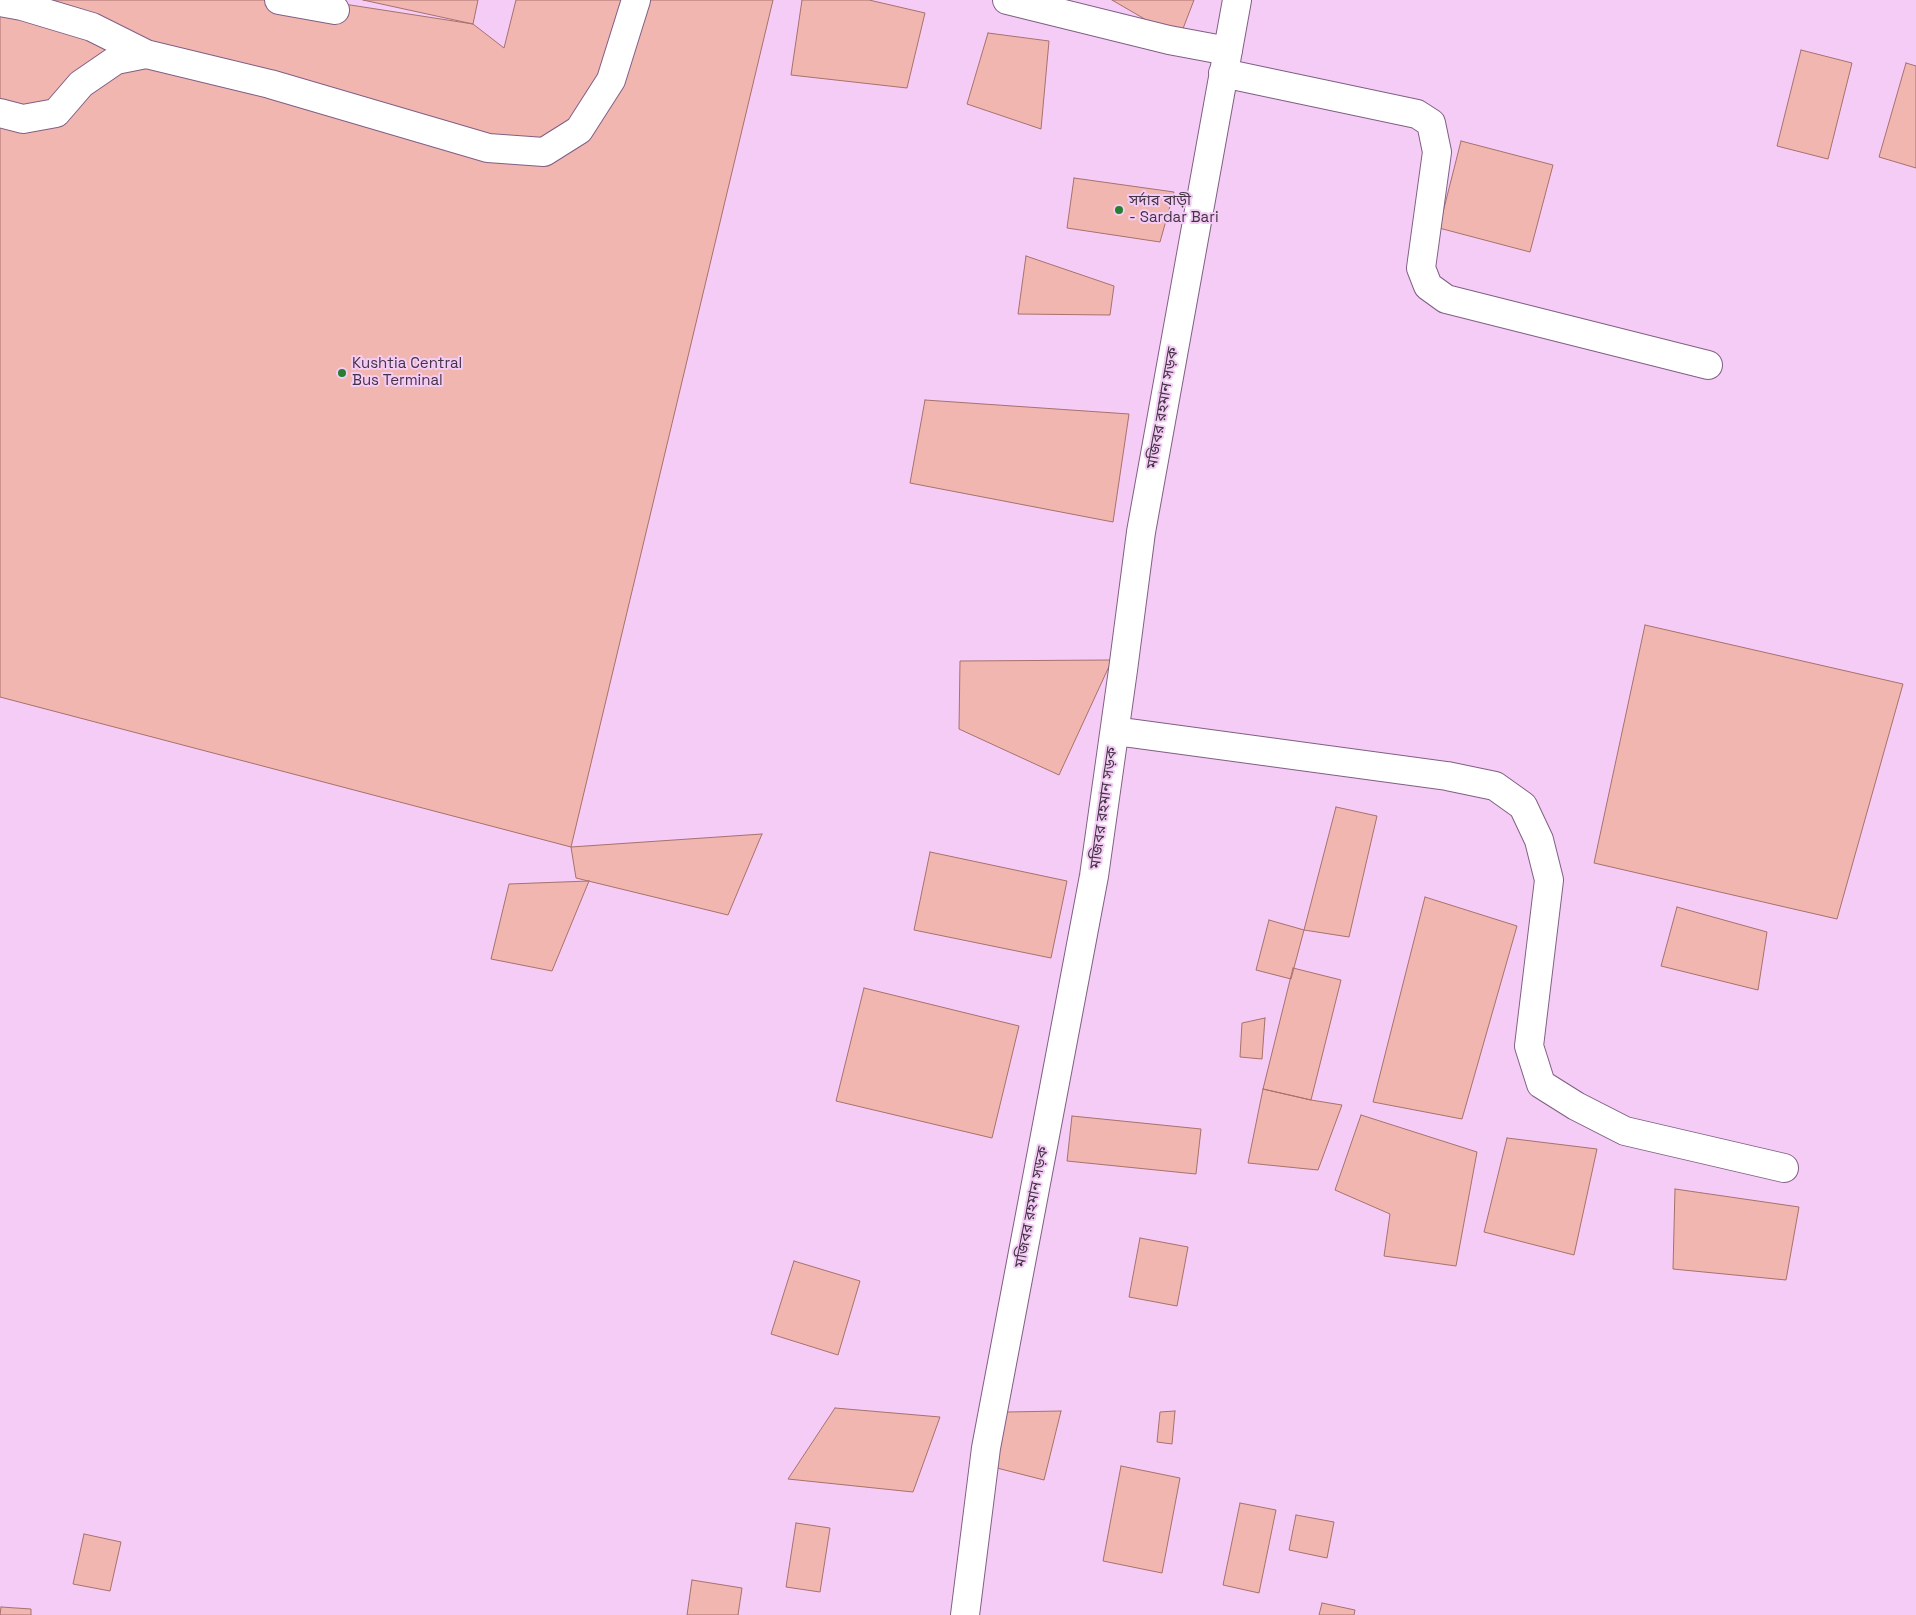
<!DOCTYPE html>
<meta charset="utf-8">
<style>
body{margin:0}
canvas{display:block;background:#f4ccf6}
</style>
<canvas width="1916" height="1615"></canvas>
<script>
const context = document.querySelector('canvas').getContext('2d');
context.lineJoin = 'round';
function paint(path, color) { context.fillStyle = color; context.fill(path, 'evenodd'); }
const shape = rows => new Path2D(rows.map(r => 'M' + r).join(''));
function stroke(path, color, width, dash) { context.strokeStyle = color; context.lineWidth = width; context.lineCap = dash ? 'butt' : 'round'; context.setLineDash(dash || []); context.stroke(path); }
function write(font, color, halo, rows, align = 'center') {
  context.font = font + ' "Space Grotesk","Noto Sans Bengali",sans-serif'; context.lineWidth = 4; context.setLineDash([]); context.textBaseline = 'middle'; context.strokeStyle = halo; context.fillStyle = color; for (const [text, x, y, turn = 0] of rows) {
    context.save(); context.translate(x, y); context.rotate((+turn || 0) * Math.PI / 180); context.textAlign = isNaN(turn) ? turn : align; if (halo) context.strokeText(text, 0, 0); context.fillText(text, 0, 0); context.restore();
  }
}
const building = shape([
 [0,0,318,0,473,24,504,48,516,0,773,0,571,847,0,697,0,0],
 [363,0,478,0,473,24,363,0],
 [802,0,869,0,925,13,907,88,791,75,802,0],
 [1112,0,1194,0,1179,39,1112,0],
 [988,33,1049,41,1041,129,967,104,988,33],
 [1801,50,1852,63,1828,159,1777,146,1801,50],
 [1906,63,1916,66,1916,168,1879,157,1906,63],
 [1461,141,1553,165,1530,252,1439,228,1461,141],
 [1074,178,1174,192,1160,242,1067,228,1074,178],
 [1026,256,1114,286,1110,315,1018,314,1026,256],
 [925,400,1129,414,1113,522,910,483,925,400],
 [1645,625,1903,684,1837,919,1594,863,1645,625],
 [1112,660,1059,775,959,729,960,661,1112,660],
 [1336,807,1377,816,1349,937,1304,930,1336,807],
 [762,834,728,915,576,878,571,847,762,834],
 [930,852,1067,881,1051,958,914,930,930,852],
 [589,881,552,971,491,959,509,884,589,881],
 [1425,897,1517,926,1462,1119,1373,1102,1425,897],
 [1677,907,1767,932,1758,990,1661,966,1677,907],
 [1269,920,1304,930,1291,979,1256,970,1269,920],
 [1293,968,1341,980,1311,1100,1263,1089,1293,968],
 [864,988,1019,1026,992,1138,836,1101,864,988],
 [1265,1018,1262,1059,1240,1057,1242,1023,1265,1018],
 [1263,1089,1311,1100,1342,1105,1318,1170,1248,1163,1263,1089],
 [1361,1115,1477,1152,1456,1266,1384,1256,1390,1214,1335,1190,1361,1115],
 [1072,1116,1201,1129,1196,1174,1067,1161,1072,1116],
 [1507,1138,1597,1149,1574,1255,1484,1232,1507,1138],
 [1675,1189,1799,1207,1786,1280,1673,1269,1675,1189],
 [1140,1238,1188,1247,1177,1306,1129,1297,1140,1238],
 [794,1261,860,1281,838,1355,771,1334,794,1261],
 [835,1408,940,1417,913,1492,788,1479,835,1408],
 [1061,1411,1044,1480,993,1467,1007,1412,1061,1411],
 [1175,1411,1172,1444,1157,1442,1160,1412,1175,1411],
 [1121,1466,1180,1478,1162,1573,1103,1561,1121,1466],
 [1240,1503,1276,1510,1259,1593,1223,1585,1240,1503],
 [1296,1515,1334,1522,1327,1558,1289,1550,1296,1515],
 [796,1523,830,1528,820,1592,786,1587,796,1523],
 [84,1534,121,1542,110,1591,73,1584,84,1534],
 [692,1580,742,1588,738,1615,687,1615,692,1580],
 [1322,1603,1355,1610,1354,1615,1319,1615,1322,1603],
 [1,1607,31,1609,31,1615,0,1615,1,1607]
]);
paint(building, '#f2b6b1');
stroke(building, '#a7716c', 1);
const minor = shape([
 [279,0,335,10],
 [1007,0,1169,40,1228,51],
 [0,2,22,6,92,27,146,54],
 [1223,73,1417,114,1431,123,1437,152,1421,268,1428,286,1446,299,1708,365],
 [0,113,23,119,56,113,81,84,116,60,146,54,270,84,488,148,544,152,579,130,611,80,636,0],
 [1115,731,1447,776,1495,786,1523,806,1539,840,1549,880,1529,1046,1541,1084,1576,1106,1625,1131,1784,1168],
 [965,1615,986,1448,1094,876,1123,670,1141,532,1237,0]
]);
stroke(minor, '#815f84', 30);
stroke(minor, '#fff', 28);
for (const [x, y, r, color] of [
 [1119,210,5,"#257f2e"],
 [342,373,5,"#257f2e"]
]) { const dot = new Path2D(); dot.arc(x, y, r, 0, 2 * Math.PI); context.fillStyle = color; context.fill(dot); stroke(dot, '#f4ccf6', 2); }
write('15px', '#433444', '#f4ccf6', [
 ["সর্দার বাড়ী",1129,201],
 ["- Sardar Bari",1129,218],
 ["Kushtia Central",352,364],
 ["Bus Terminal",352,381]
], 'left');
write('15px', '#433444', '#f4ccf6', [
 ["মজিবর রহমান সড়ক",1163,408,-80],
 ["মজিবর রহমান সড়ক",1104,808,-82],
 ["মজিবর রহমান সড়ক",1032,1207,-79]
]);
</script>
